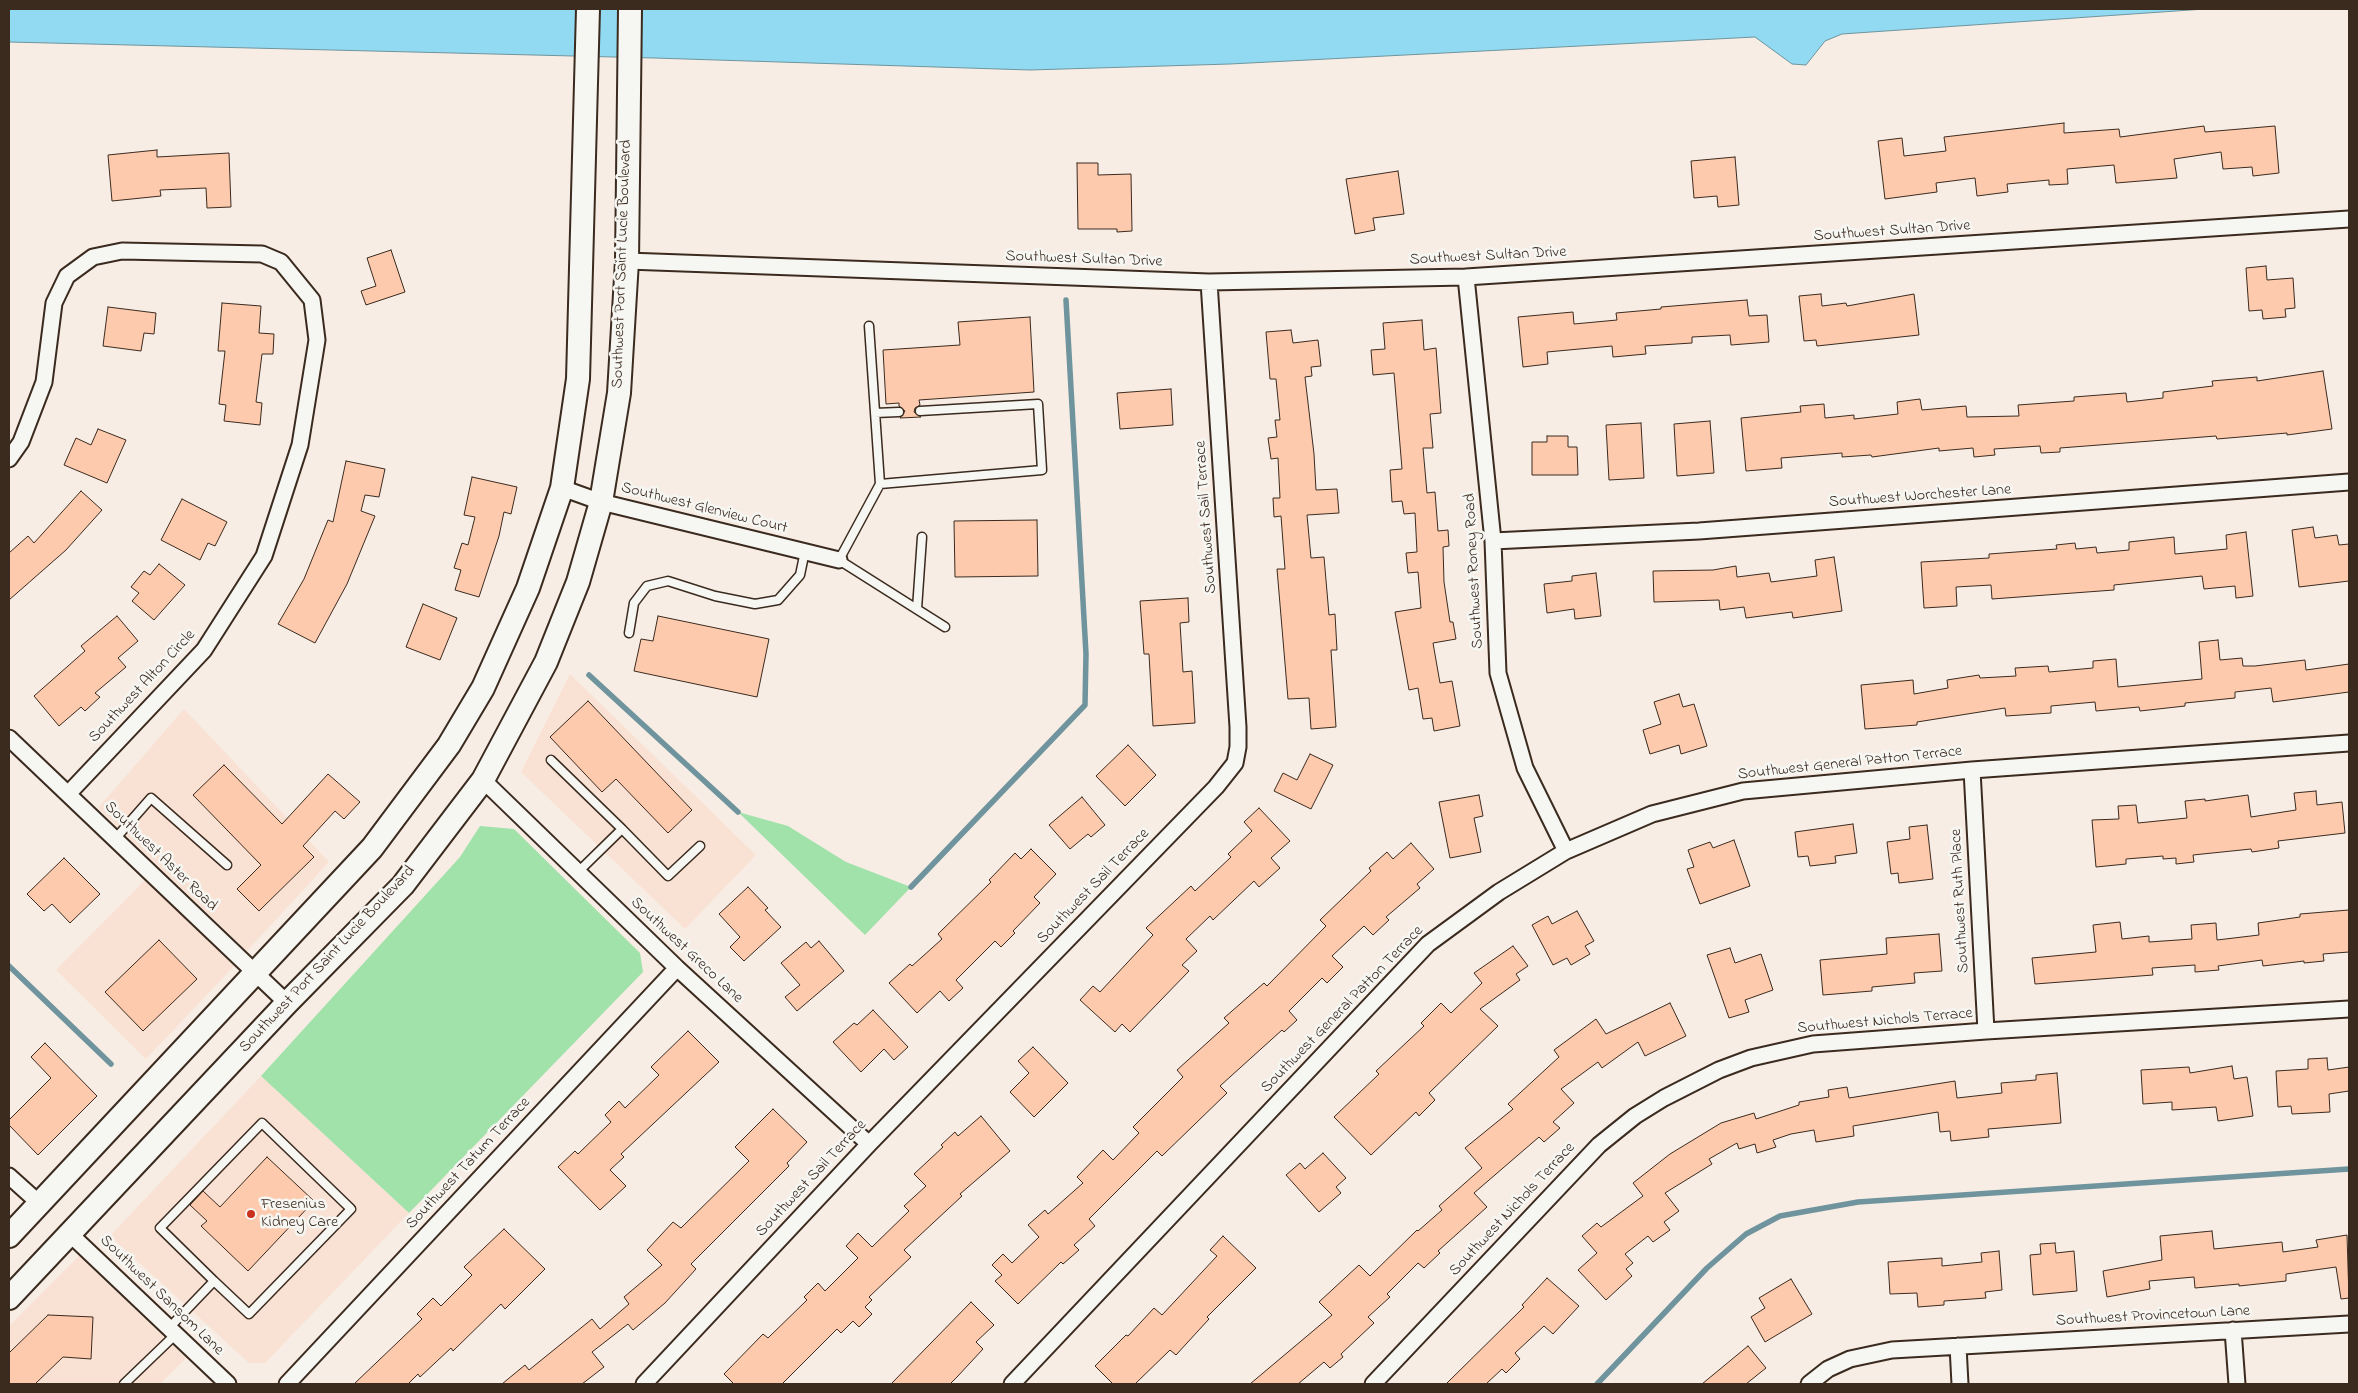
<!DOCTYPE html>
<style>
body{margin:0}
#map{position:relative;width:2358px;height:1393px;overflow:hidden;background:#f7ede4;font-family:"Indie Flower",sans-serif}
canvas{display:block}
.frame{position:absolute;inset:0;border:10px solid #3b2a1e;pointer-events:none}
</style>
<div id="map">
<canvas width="2358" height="1393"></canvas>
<div class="frame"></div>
</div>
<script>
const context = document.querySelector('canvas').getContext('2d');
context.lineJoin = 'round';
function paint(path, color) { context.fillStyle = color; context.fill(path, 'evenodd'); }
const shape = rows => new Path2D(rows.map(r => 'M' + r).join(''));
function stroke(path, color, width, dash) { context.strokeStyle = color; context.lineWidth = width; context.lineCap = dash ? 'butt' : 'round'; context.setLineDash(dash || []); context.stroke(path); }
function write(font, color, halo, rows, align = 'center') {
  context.font = font + ' "Indie Flower",sans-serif'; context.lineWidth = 5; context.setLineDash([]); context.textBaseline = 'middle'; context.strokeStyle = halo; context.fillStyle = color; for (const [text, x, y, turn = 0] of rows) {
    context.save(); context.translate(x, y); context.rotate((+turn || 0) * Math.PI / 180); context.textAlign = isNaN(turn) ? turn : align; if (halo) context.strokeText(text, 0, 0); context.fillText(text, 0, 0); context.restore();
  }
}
paint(shape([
 [570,674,756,855,685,929,521,772],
 [184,709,329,862,247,951,98,808],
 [145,880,234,966,146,1059,56,970],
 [261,1076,409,1213,265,1363,249,1363,110,1236],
 [79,1256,186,1358,160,1384,9,1384,9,1326]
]), '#f9e2d4');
paint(shape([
 [738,812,788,826,846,862,911,887,865,935],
 [480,826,514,829,640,953,643,972,409,1213,261,1076,460,857]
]), '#a1e1aa');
const water = shape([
 [9,9,2205,9,1842,34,1825,41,1806,65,1792,64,1755,37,1230,64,1030,70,654,58,9,42,9,9]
]);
paint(water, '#91daf2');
stroke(water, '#6f949d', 1);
stroke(shape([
 [589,675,738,812],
 [911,887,1085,705,1086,654,1066,300],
 [9,966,111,1064],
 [1597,1384,1707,1268,1746,1234,1780,1216,1858,1202,2349,1169]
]), '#6f949d', 5.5);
const building = shape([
 [2064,123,2064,133,2119,129,2120,137,2204,126,2205,132,2275,126,2279,173,2253,176,2252,167,2223,169,2221,152,2174,159,2177,178,2116,183,2114,165,2067,169,2068,184,2049,185,2049,180,2007,184,2008,192,1977,196,1975,178,1936,183,1937,192,1885,199,1878,141,1902,138,1904,156,1946,151,1944,137,2064,123],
 [157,150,157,157,229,153,231,207,207,208,206,188,160,190,161,196,112,201,108,155,157,150],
 [1735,157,1739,205,1718,207,1717,196,1694,198,1691,161,1735,157],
 [1077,163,1098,163,1098,175,1131,174,1132,231,1117,232,1117,229,1078,229,1077,163],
 [1398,171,1404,214,1373,218,1375,230,1355,234,1346,179,1398,171],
 [391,250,405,292,366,305,361,291,376,286,367,258,391,250],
 [2266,266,2267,280,2293,278,2295,308,2285,309,2286,317,2263,319,2262,310,2249,311,2246,268,2266,266],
 [1821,294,1822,306,1846,303,1847,306,1914,294,1919,335,1817,346,1816,340,1804,341,1799,296,1821,294],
 [1747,300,1749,316,1767,315,1769,342,1731,345,1730,335,1692,337,1692,343,1645,346,1646,354,1613,357,1612,346,1547,352,1548,364,1523,367,1518,317,1573,312,1574,324,1617,320,1616,313,1661,309,1661,307,1747,300],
 [222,303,261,306,259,333,274,334,273,354,262,354,256,402,262,403,260,425,224,421,226,405,219,404,225,351,218,351,222,303],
 [108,307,156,313,154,334,144,333,141,351,103,346,108,307],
 [1030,317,1034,392,919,400,920,405,915,408,914,412,921,417,900,418,905,411,899,406,899,403,886,404,883,350,960,345,958,322,1030,317],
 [1422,320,1424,350,1436,348,1441,413,1430,414,1433,448,1423,448,1427,493,1435,492,1438,531,1448,530,1449,546,1443,547,1444,582,1450,622,1453,622,1456,639,1433,643,1440,683,1452,681,1460,726,1434,731,1432,718,1423,719,1418,688,1409,690,1395,612,1421,608,1418,572,1408,573,1406,553,1417,552,1415,513,1404,514,1402,501,1392,502,1390,470,1402,469,1394,373,1373,375,1371,350,1385,349,1383,323,1422,320],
 [1291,330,1293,343,1318,340,1321,366,1311,367,1312,376,1305,377,1314,454,1316,490,1337,489,1339,513,1307,515,1311,558,1324,557,1329,615,1335,614,1337,650,1331,650,1336,727,1311,729,1309,698,1288,699,1277,569,1285,569,1281,516,1274,517,1273,498,1280,498,1278,458,1271,459,1268,438,1277,437,1275,420,1280,420,1276,379,1270,379,1266,332,1291,330],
 [2323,371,2332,429,2287,435,2287,433,2217,439,2216,436,2060,448,2060,452,2041,453,2040,446,1994,449,1995,455,1974,457,1973,448,1939,451,1939,448,1872,457,1871,455,1842,457,1842,453,1781,458,1782,468,1746,471,1741,418,1801,412,1800,406,1824,404,1825,418,1854,415,1854,419,1898,414,1897,402,1920,399,1922,410,1966,406,1967,417,2019,416,2018,405,2074,401,2074,397,2126,393,2127,402,2163,398,2163,392,2213,386,2212,381,2257,377,2257,381,2323,371],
 [1171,389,1173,425,1120,429,1117,393,1171,389],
 [1710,421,1714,473,1677,476,1674,424,1710,421],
 [1641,423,1644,478,1609,480,1606,425,1641,423],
 [98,429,126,440,107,483,64,465,76,438,91,445,98,429],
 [1547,436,1568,436,1568,447,1577,447,1578,475,1532,475,1532,442,1547,442,1547,436],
 [346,461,385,469,379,497,365,495,361,511,375,516,347,584,315,643,278,624,304,579,328,520,333,522,346,461],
 [472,477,517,487,511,514,504,512,499,536,479,597,455,590,461,570,454,568,462,543,468,545,475,517,464,515,472,477],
 [81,491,102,510,66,550,9,600,9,553,28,536,34,543,81,491],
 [182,499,227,522,215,546,208,543,200,560,161,540,182,499],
 [1037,520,1038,576,955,577,954,521,1037,520],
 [2313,527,2315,538,2337,535,2339,545,2349,544,2349,581,2299,587,2292,530,2313,527],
 [2246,532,2253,596,2236,598,2235,586,2204,589,2202,576,2114,585,2114,590,1992,599,1991,585,1956,587,1957,606,1924,608,1921,562,1989,558,1989,554,2057,549,2056,545,2075,543,2076,549,2096,547,2097,553,2129,550,2129,542,2174,537,2175,554,2227,549,2226,535,2246,532],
 [1834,557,1842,611,1793,618,1792,612,1746,618,1744,607,1720,610,1719,600,1654,602,1653,571,1713,570,1736,566,1737,577,1769,573,1771,582,1817,576,1815,560,1834,557],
 [159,564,185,585,154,620,132,601,139,593,131,587,144,571,150,575,159,564],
 [1596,573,1601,616,1575,619,1574,609,1547,613,1544,584,1572,581,1572,576,1596,573],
 [1188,598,1189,622,1180,623,1183,672,1192,671,1195,723,1153,726,1149,654,1144,654,1140,601,1188,598],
 [423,604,457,618,440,660,406,647,423,604],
 [117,616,138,641,118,658,126,667,95,693,100,697,85,711,81,707,59,726,34,696,85,651,81,646,117,616],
 [658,616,769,639,757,697,634,671,641,639,653,641,658,616],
 [2218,640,2220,660,2242,658,2243,666,2255,666,2305,660,2306,670,2349,664,2349,692,2273,702,2271,688,2235,692,2235,698,2185,703,2185,706,2140,711,2139,707,2096,711,2095,702,2051,706,2051,713,2006,716,2005,708,1917,722,1917,725,1865,729,1861,685,1913,680,1914,694,1948,688,1947,680,1979,675,1980,678,2016,676,2015,668,2048,666,2049,672,2093,668,2093,661,2116,659,2118,687,2202,679,2199,642,2218,640],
 [1679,694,1683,707,1694,704,1707,746,1681,754,1679,745,1650,754,1643,730,1661,724,1654,702,1679,694],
 [588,701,692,810,668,833,616,779,602,792,550,737,588,701],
 [1128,745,1156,775,1125,806,1096,776,1128,745],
 [1310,754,1333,765,1311,809,1274,791,1283,773,1297,780,1310,754],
 [224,765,282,824,328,774,360,802,344,819,335,811,303,846,314,857,259,911,237,889,261,865,193,795,224,765],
 [2316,791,2317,805,2342,802,2345,833,2278,841,2279,848,2252,852,2251,849,2193,855,2194,862,2176,864,2176,858,2163,859,2163,856,2126,859,2126,864,2096,867,2092,820,2119,819,2118,806,2136,805,2138,823,2187,818,2185,801,2205,799,2205,801,2248,795,2251,817,2296,810,2294,793,2316,791],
 [1479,795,1483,816,1474,818,1481,852,1450,858,1439,802,1479,795],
 [1082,797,1105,825,1091,837,1088,834,1070,849,1049,825,1082,797],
 [1259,808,1290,841,1271,858,1280,868,1259,887,1254,881,1213,920,1210,916,1186,939,1197,951,1182,965,1189,971,1130,1032,1122,1024,1115,1032,1080,1000,1093,986,1100,992,1153,935,1146,928,1191,886,1195,891,1231,857,1228,854,1252,831,1244,822,1259,808],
 [1853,824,1857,853,1835,856,1836,863,1810,866,1808,856,1798,857,1795,832,1853,824],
 [1927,825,1933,879,1899,883,1898,873,1891,874,1887,842,1910,839,1909,827,1927,825],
 [1734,840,1750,886,1700,904,1687,869,1694,867,1688,850,1710,842,1713,848,1734,840],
 [1411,843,1434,869,1417,884,1420,888,1386,917,1389,920,1373,935,1364,926,1332,956,1343,967,1327,983,1322,978,1289,1011,1297,1020,1284,1032,1282,1030,1220,1086,1227,1093,1162,1156,1157,1151,1089,1219,1095,1226,1074,1245,1079,1250,1063,1264,1061,1262,1018,1304,995,1281,1002,1275,992,1265,1003,1254,1012,1263,1039,1237,1028,1225,1045,1210,1048,1214,1083,1183,1077,1177,1103,1150,1113,1160,1139,1133,1133,1127,1183,1077,1177,1070,1229,1023,1224,1018,1264,983,1267,986,1326,926,1320,920,1371,871,1369,868,1387,852,1393,859,1411,843],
 [1031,849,1056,874,1034,897,1040,903,1013,931,1015,933,1001,947,995,941,956,980,963,988,949,1001,940,991,917,1013,889,983,910,964,912,966,942,939,938,934,991,882,989,880,1015,853,1021,859,1031,849],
 [64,858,100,894,70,923,52,904,44,911,27,894,64,858],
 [748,887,768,908,765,910,781,927,744,961,730,947,740,937,719,914,748,887],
 [2349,910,2349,952,2323,954,2324,961,2304,963,2304,961,2263,966,2262,960,2218,966,2219,970,2195,972,2195,965,2152,968,2153,975,2035,984,2032,958,2096,952,2093,925,2120,922,2122,939,2149,936,2149,942,2192,939,2191,925,2216,923,2217,940,2259,935,2258,923,2300,917,2300,914,2349,910],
 [1577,911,1594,941,1585,946,1590,954,1571,965,1567,958,1553,965,1532,925,1548,916,1552,924,1577,911],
 [1939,934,1942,971,1914,973,1915,983,1872,987,1872,991,1823,995,1820,960,1887,954,1886,938,1939,934],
 [159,940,197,979,143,1031,105,992,159,940],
 [819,941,844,971,797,1011,785,997,800,985,781,963,806,942,811,948,819,941],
 [1513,946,1528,966,1516,974,1520,980,1480,1009,1498,1026,1429,1093,1435,1100,1419,1116,1416,1112,1371,1155,1334,1117,1379,1074,1376,1071,1424,1026,1421,1023,1441,1003,1451,1013,1482,983,1474,973,1513,946],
 [1730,948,1735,963,1761,954,1773,990,1745,1000,1749,1012,1729,1018,1707,955,1730,948],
 [1670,1003,1686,1036,1645,1056,1638,1042,1602,1068,1598,1062,1561,1089,1574,1103,1553,1122,1560,1128,1544,1142,1539,1137,1474,1193,1487,1207,1438,1251,1440,1253,1424,1268,1418,1263,1387,1294,1390,1297,1368,1317,1374,1323,1341,1354,1343,1357,1330,1368,1324,1362,1298,1384,1250,1384,1332,1315,1319,1302,1359,1265,1370,1276,1417,1230,1418,1231,1442,1210,1439,1206,1482,1168,1465,1148,1513,1109,1508,1104,1559,1057,1554,1050,1596,1019,1606,1034,1670,1003],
 [873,1010,908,1047,894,1060,884,1049,861,1072,833,1042,854,1023,857,1025,873,1010],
 [688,1031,719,1062,621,1154,624,1157,610,1170,626,1186,600,1210,558,1167,575,1151,578,1154,611,1122,605,1115,619,1101,625,1108,659,1075,651,1067,688,1031],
 [45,1043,97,1096,38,1155,9,1125,9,1120,51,1078,31,1057,45,1043],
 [1033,1047,1068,1083,1034,1117,1010,1092,1029,1073,1018,1061,1033,1047],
 [2327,1058,2328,1070,2349,1067,2349,1091,2329,1094,2330,1112,2292,1114,2291,1106,2278,1107,2276,1071,2308,1069,2308,1059,2327,1058],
 [2232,1066,2234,1079,2247,1077,2253,1116,2218,1121,2216,1107,2172,1110,2172,1102,2143,1104,2141,1070,2189,1067,2190,1073,2232,1066],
 [2057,1073,2061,1123,1988,1129,1989,1137,1951,1141,1950,1131,1940,1132,1938,1112,1853,1126,1854,1136,1816,1142,1814,1130,1791,1134,1773,1140,1776,1147,1757,1153,1755,1144,1739,1149,1737,1143,1709,1159,1712,1164,1665,1193,1679,1211,1664,1222,1670,1230,1653,1242,1648,1236,1625,1254,1633,1263,1626,1269,1632,1276,1606,1300,1578,1270,1597,1253,1582,1236,1597,1223,1601,1227,1643,1196,1633,1183,1670,1154,1721,1123,1754,1113,1756,1119,1799,1105,1799,1102,1829,1097,1828,1090,1847,1087,1849,1098,1955,1081,1957,1098,2002,1093,2001,1083,2036,1080,2036,1075,2057,1073],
 [773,1109,807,1142,787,1163,789,1166,691,1264,696,1269,665,1303,633,1330,628,1324,592,1352,604,1367,582,1384,502,1384,525,1365,529,1370,592,1319,600,1329,629,1304,624,1297,662,1265,647,1250,673,1222,681,1228,749,1161,735,1147,773,1109],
 [981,1116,1010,1151,960,1194,962,1196,904,1250,911,1257,869,1297,872,1300,865,1307,872,1314,859,1327,853,1321,841,1333,837,1329,782,1384,734,1384,724,1374,763,1334,768,1338,807,1300,804,1297,818,1283,825,1291,858,1258,846,1246,858,1233,872,1247,909,1211,904,1206,926,1186,914,1174,943,1147,941,1145,955,1132,958,1136,981,1116],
 [1323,1153,1346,1178,1336,1187,1341,1193,1319,1212,1286,1175,1300,1163,1305,1169,1323,1153],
 [267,1157,314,1201,248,1271,201,1226,207,1221,190,1205,203,1191,220,1207,267,1157],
 [504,1229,545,1269,505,1309,501,1304,453,1351,451,1348,420,1377,418,1374,408,1384,354,1384,422,1319,417,1314,433,1298,441,1306,472,1275,464,1267,504,1229],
 [2212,1231,2214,1249,2282,1242,2283,1252,2318,1247,2316,1240,2347,1235,2349,1298,2341,1299,2336,1267,2286,1274,2286,1281,2239,1286,2239,1284,2195,1288,2194,1277,2149,1281,2150,1289,2107,1297,2103,1271,2162,1260,2160,1236,2212,1231],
 [1223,1236,1256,1268,1207,1317,1209,1319,1176,1355,1170,1350,1135,1384,1113,1384,1095,1366,1126,1335,1128,1336,1154,1308,1162,1315,1217,1256,1210,1250,1223,1236],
 [2055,1243,2056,1253,2074,1251,2077,1291,2033,1295,2030,1255,2041,1254,2040,1244,2055,1243],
 [1999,1251,2002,1290,1985,1292,1986,1298,1944,1301,1944,1305,1918,1307,1917,1293,1890,1294,1888,1262,1942,1258,1942,1266,1982,1262,1981,1253,1999,1251],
 [1547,1278,1579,1306,1553,1334,1544,1326,1515,1353,1520,1359,1506,1373,1502,1369,1486,1384,1446,1384,1524,1307,1522,1305,1547,1278],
 [1791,1279,1812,1314,1765,1342,1751,1317,1765,1308,1759,1298,1791,1279],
 [971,1302,994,1325,976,1342,983,1349,957,1377,950,1384,891,1384,971,1302],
 [48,1315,93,1317,91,1359,63,1357,35,1384,9,1384,9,1353,48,1315],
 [1748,1346,1766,1368,1746,1384,1702,1384,1748,1346]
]);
paint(building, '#fdcaad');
stroke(building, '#3b2a1e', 1);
const service = shape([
 [869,326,880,484,839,560,945,627],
 [875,413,899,412],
 [880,484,1042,470,1038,404,920,411],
 [917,609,922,537],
 [629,633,634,603,647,586,668,581,715,596,755,604,778,600,800,575,805,551],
 [551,760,622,829],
 [115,839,151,798,227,865],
 [578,872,622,829,668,876,700,846],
 [169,1328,214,1281,249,1314,351,1209,262,1123,160,1228,214,1281],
 [124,1384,176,1334]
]);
const minor = shape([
 [627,261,1209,282,1466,277,2349,219],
 [1466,277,1493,541,1498,673,1525,768,1566,851],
 [9,459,21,442,44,382,54,303,67,276,93,257,122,251,262,254,281,262,312,300,317,340,300,445,264,556,204,650,68,794],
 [562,488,601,502,839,560],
 [1493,541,1699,531,2349,482],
 [9,738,287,1003],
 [1972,770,1986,1031],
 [483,780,677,968,869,1144],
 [9,1176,39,1203],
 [69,1233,228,1384],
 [2233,1330,2237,1384],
 [1958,1346,1960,1384],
 [287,1384,677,968],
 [644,1384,869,1144,1216,787,1235,763,1238,747,1238,727,1209,282],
 [1012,1384,1428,944,1499,892,1566,851,1652,814,1743,791,1972,770,2349,743],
 [1373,1384,1599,1145,1635,1116,1664,1098,1719,1070,1751,1058,1813,1044,1986,1031,2349,1009],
 [1809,1384,1828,1369,1850,1359,1892,1350,2349,1324]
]);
const primary = shape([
 [9,1236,372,848,449,745,483,688,528,588,562,488,578,379,588,9],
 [9,1298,287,1003,403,885,483,780,546,662,578,582,601,502,619,393,627,261,630,9]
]);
stroke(service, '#3b2a1e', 11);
stroke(minor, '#3b2a1e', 19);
stroke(primary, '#3b2a1e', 26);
stroke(service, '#f6f6f2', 8);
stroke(minor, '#f6f6f2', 15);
stroke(primary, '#f6f6f2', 22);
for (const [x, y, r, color] of [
 [251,1214,5,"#c8321e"]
]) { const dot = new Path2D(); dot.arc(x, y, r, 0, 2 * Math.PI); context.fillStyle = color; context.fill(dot); stroke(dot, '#f6f6f2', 2); }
write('16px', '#3b2a1e', '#f6f6f2', [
 ["Southwest Sultan Drive",1892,232,-4],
 ["Southwest Sultan Drive",1488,257,-3],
 ["Southwest Sultan Drive",1084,260,2],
 ["Southwest Port Saint Lucie Boulevard",623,264,-88],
 ["Southwest Worchester Lane",1920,497,-4],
 ["Southwest Glenview Court",704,509,14],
 ["Southwest Sail Terrace",1207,517,-94],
 ["Southwest Roney Road",1475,571,-93],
 ["Southwest Alton Circle",143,687,-47],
 ["Southwest General Patton Terrace",1850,764,-6],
 ["Southwest Aster Road",160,857,44],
 ["Southwest Sail Terrace",1094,887,-46],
 ["Southwest Ruth Place",1961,901,-93],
 ["Southwest Greco Lane",686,951,43],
 ["Southwest Port Saint Lucie Boulevard",328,960,-47],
 ["Southwest General Patton Terrace",1343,1010,-46],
 ["Southwest Nichols Terrace",1885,1022,-5],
 ["Southwest Tatum Terrace",469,1164,-47],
 ["Southwest Sail Terrace",812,1179,-47],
 ["Southwest Nichols Terrace",1513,1210,-47],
 ["Southwest Sansom Lane",161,1296,44],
 ["Southwest Provincetown Lane",2153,1317,-3]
]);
write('16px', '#3b2a1e', '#f6f6f2', [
 ["Fresenius",261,1205],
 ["Kidney Care",261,1223]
], 'left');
</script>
